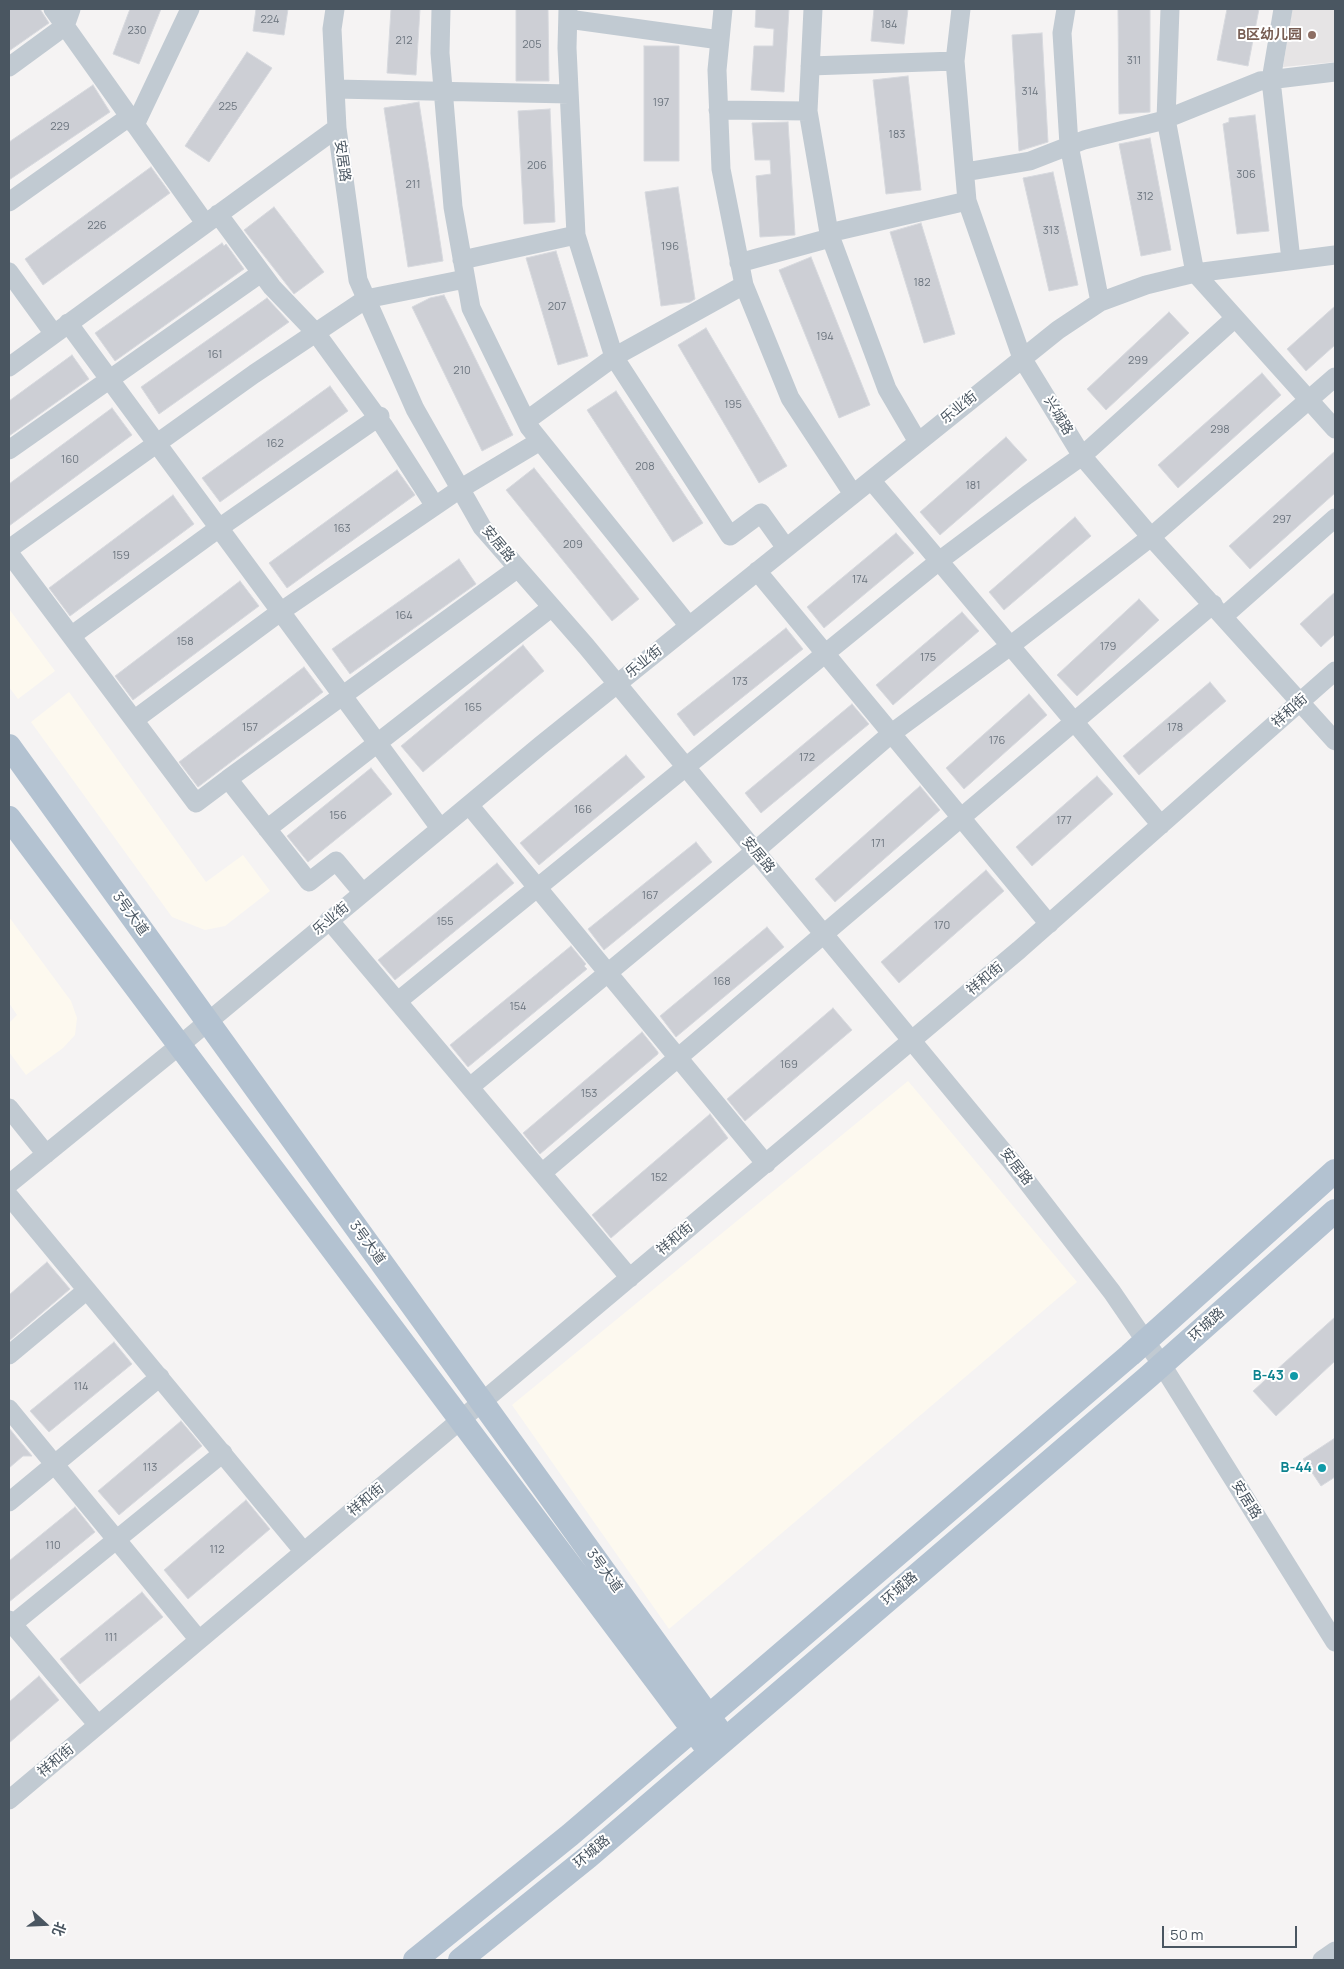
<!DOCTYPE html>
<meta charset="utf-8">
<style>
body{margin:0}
#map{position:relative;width:1344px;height:1969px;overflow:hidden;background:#f5f3f3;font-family:Manrope,"Noto Sans SC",sans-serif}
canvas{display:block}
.frame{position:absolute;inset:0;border:10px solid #4a5661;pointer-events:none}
.north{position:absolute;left:20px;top:1899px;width:50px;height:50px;-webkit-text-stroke:4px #fff;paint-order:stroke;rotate:110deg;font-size:14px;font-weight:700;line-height:20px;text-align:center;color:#4a5661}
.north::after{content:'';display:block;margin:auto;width:18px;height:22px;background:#4a5661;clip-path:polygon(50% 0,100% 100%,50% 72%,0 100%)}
.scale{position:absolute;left:1162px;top:1926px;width:135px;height:22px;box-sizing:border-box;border:2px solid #4a5661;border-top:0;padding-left:6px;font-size:15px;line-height:18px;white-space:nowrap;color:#4a5661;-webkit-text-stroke:4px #fff;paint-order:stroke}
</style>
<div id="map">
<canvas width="1344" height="1969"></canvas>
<div class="frame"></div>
<div class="north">北</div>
<div class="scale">50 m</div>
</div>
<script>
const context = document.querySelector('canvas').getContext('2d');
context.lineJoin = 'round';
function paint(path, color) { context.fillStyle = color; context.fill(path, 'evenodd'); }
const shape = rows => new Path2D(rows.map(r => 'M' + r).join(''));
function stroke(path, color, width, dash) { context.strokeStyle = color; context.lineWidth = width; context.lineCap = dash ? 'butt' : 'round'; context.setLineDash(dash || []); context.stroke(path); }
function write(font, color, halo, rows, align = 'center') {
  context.font = font + ' Manrope,"Noto Sans SC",sans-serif'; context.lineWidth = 4; context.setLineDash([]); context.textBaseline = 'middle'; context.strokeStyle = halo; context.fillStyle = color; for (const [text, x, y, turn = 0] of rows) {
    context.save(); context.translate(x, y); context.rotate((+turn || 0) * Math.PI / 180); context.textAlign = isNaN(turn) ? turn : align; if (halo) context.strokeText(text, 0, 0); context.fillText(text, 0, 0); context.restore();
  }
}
paint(shape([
 [9,609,55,671,18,699,9,687],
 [69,692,206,882,243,855,270,891,225,926,205,930,172,917,31,722],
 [9,917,71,1001,77,1018,75,1035,63,1048,26,1075,9,1052,9,1023,17,1015,9,1003],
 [908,1081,1077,1282,669,1629,512,1405]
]), '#fdf9ef');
paint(shape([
 [1292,9,1335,9,1335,62,1283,67]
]), '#e6e4e5');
const building = shape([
 [9,9,40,9,49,23,9,51,9,9],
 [130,9,161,9,139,64,113,54,130,9],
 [256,9,288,9,284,35,253,31,256,9],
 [391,9,420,9,416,75,387,73,391,9],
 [516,9,548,9,549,81,516,81,516,9],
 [756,9,789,9,784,92,751,90,754,46,773,46,774,29,755,27,756,9],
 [874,9,908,9,904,44,871,41,874,9],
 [1118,9,1150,9,1150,112,1119,114,1118,9],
 [1227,9,1259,9,1248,66,1217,60,1227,9],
 [1042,33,1048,142,1019,151,1012,35,1042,33],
 [644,46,679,46,679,161,644,161,644,46],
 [247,52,272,68,209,162,185,146,247,52],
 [908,76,921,190,886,194,873,80,908,76],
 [93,85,110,112,9,180,9,142,93,85],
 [419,102,443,261,408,267,384,108,419,102],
 [550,109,555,222,524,224,518,111,550,109],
 [1255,115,1269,231,1237,234,1223,124,1229,122,1229,118,1255,115],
 [788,122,795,235,760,237,756,176,771,174,770,160,755,160,752,123,788,122],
 [1150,138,1171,250,1141,256,1119,144,1150,138],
 [151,167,170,193,43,285,25,259,151,167],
 [1053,172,1078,285,1049,291,1023,178,1053,172],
 [678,187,695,299,690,302,661,306,645,192,678,187],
 [274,207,324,272,294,294,244,230,274,207],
 [921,223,955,334,924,343,890,232,921,223],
 [222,243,224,246,226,244,244,269,115,361,95,333,222,243],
 [556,251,588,356,558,365,526,258,556,251],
 [811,257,870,405,839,418,779,270,811,257],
 [444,295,513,435,482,451,412,307,430,298,444,295],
 [267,298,289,322,159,414,141,387,267,298],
 [1335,306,1335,345,1306,371,1287,349,1335,306],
 [1169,312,1189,333,1106,410,1087,389,1169,312],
 [706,328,787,466,759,483,678,345,706,328],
 [72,355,89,379,9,436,9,401,72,355],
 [1262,373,1281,395,1178,488,1158,465,1262,373],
 [330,386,348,411,220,502,202,478,330,386],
 [616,391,703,523,673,542,587,410,616,391],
 [112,408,132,435,9,526,9,484,112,408],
 [1006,437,1027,460,940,535,920,512,1006,437],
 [1335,451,1335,493,1250,569,1229,546,1335,451],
 [534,468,639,599,612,621,506,490,534,468],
 [397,470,415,495,287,588,269,563,397,470],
 [173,495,194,524,70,616,49,588,173,495],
 [1075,517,1091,536,1004,610,989,592,1075,517],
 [896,533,914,553,824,628,807,607,896,533],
 [459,559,476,584,350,674,332,649,459,559],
 [240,581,259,606,133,700,115,676,240,581],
 [1335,592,1335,634,1321,647,1300,624,1335,592],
 [1139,599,1159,620,1077,696,1057,675,1139,599],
 [962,612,979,631,893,705,876,685,962,612],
 [786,628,803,649,694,736,677,714,786,628],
 [523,645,544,671,423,772,401,746,523,645],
 [304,667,323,692,198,787,179,762,304,667],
 [1210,682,1226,701,1139,775,1123,756,1210,682],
 [1029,694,1047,715,964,789,946,768,1029,694],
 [852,704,869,724,761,813,745,793,852,704],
 [626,755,645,777,539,865,520,843,626,755],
 [371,768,392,794,308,862,287,836,371,768],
 [1097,776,1113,794,1032,866,1016,847,1097,776],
 [920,786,940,810,835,902,815,879,920,786],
 [696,842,712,862,604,950,588,929,696,842],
 [497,863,514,883,395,980,378,960,497,863],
 [986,870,1004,891,899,983,881,962,986,870],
 [767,927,784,947,676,1037,660,1016,767,927],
 [571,946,586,964,584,966,587,969,468,1067,450,1045,571,946],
 [833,1008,852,1030,745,1121,727,1099,833,1008],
 [642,1032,658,1052,658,1054,540,1154,523,1133,642,1032],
 [710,1114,728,1138,611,1238,592,1215,710,1114],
 [47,1262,70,1289,9,1341,9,1295,47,1262],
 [1335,1317,1335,1361,1276,1416,1253,1391,1335,1317],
 [114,1342,132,1364,49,1432,30,1411,114,1342],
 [181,1421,202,1446,119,1515,98,1491,181,1421],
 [9,1428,32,1456,23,1456,9,1468,9,1428],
 [1335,1438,1335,1477,1321,1486,1303,1459,1335,1438],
 [246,1500,270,1529,188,1599,164,1570,246,1500],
 [75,1507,95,1532,9,1602,9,1561,75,1507],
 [142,1592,163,1617,80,1684,60,1659,142,1592],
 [39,1676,59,1700,9,1743,9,1702,39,1676]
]);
paint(building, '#cdcfd5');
stroke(building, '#d7d9de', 1);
stroke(shape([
 [53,9,205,223],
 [335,9,332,29,337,128,358,280,415,409,482,527,586,646,1011,1161,1112,1292,1162,1365,1335,1642],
 [441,9,440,53,453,207,471,308,529,427,689,626],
 [568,9,567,48,576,235,614,357,730,536,761,513,786,548],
 [723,9,717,70,721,169,744,285,790,398,853,494],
 [813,9,808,111,829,233,887,389,918,442],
 [961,9,955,61,967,201,1022,358,1082,456,1151,537,1335,741],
 [1066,9,1062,33,1069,145,1100,302],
 [1170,9,1166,119,1195,273,1335,429],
 [1283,9,1271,80,1291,260],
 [568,19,720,40],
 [810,66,955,61],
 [9,67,65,26,71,9],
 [335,89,569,94],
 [718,110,808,111],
 [135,125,190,9],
 [965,172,1030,161,1084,140,1161,121,1260,81,1335,72],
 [9,202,129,117],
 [218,214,272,287,316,333,383,425,435,506],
 [829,233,967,201],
 [462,260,576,235],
 [739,263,830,238],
 [9,272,54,334],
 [68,323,440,828],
 [9,367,337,128],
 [526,421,614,357,744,285],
 [9,450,261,273],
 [871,480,1161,825],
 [9,549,254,374,366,299,465,279],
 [9,553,196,803,228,779,309,882,336,861,362,892],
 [757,571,1049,924],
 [1224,616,1335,518],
 [71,636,219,528,380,416],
 [134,720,280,612,460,489,540,441],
 [228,779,518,568],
 [469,805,766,1164],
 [267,829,552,607],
 [329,920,630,1278],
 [398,1001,939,561,1027,495,1082,456,1235,318],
 [470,1087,755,851,892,733,1010,646,1151,537,1335,377],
 [9,1108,46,1154],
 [542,1173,1213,604],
 [9,1184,180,1045,541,745,1058,330,1100,302,1146,285,1195,273,1335,255],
 [9,1196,304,1552],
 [9,1355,87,1290],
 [9,1409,199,1640],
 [9,1502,160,1377],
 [9,1620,98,1725],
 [9,1627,223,1453],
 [9,1800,1019,950,1335,671],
 [1322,1960,1335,1951]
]), '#c1cad2', 19);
stroke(shape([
 [9,746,725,1739],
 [9,818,710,1752],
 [415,1960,570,1835,1130,1355,1335,1171],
 [460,1960,588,1857,1148,1377,1335,1211]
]), '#b3c2d1', 24);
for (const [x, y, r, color] of [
 [1312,35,5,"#8d6e63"],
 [1294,1376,5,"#0f9aa8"],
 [1322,1468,5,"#0f9aa8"]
]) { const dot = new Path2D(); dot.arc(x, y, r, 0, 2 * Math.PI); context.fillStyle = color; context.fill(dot); stroke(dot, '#fff', 2); }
write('11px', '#6b747e', null, [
 ["224",270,20],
 ["184",889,25],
 ["230",137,31],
 ["212",404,41],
 ["205",532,45],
 ["311",1134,61],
 ["314",1030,92],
 ["197",661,103],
 ["225",228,107],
 ["229",60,127],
 ["183",897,135],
 ["206",537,166],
 ["306",1246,175],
 ["211",413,185],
 ["312",1145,197],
 ["226",97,226],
 ["313",1051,231],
 ["196",670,247],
 ["182",922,283],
 ["207",557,307],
 ["194",825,337],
 ["161",215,355],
 ["299",1138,361],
 ["210",462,371],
 ["195",733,405],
 ["298",1220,430],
 ["162",275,444],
 ["160",70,460],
 ["208",645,467],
 ["181",973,486],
 ["297",1282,520],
 ["163",342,529],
 ["209",573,545],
 ["159",121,556],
 ["174",860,580],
 ["164",404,616],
 ["158",185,642],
 ["179",1108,647],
 ["175",928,658],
 ["173",740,682],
 ["165",473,708],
 ["157",250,728],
 ["178",1175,728],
 ["176",997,741],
 ["172",807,758],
 ["166",583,810],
 ["156",338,816],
 ["177",1064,821],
 ["171",878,844],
 ["167",650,896],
 ["155",445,922],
 ["170",942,926],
 ["168",722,982],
 ["154",518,1007],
 ["169",789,1065],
 ["153",589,1094],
 ["152",659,1178],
 ["114",81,1387],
 ["113",150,1468],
 ["110",53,1546],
 ["112",217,1550],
 ["111",111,1638]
]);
write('bold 14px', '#785e54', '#fff', [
 ["B区幼儿园",1302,35]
], 'right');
write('14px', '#4a5661', '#fff', [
 ["安居路",342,161,82],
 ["乐业街",959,408,-39],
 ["兴城路",1058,416,59],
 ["安居路",498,544,50],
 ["乐业街",644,662,-39],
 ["祥和街",1290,711,-42],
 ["安居路",758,855,50],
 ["3号大道",130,914,54],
 ["乐业街",331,919,-40],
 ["祥和街",985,979,-40],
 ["安居路",1016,1167,52],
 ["祥和街",675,1239,-40],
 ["3号大道",367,1243,54],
 ["环城路",1207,1325,-42],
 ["祥和街",366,1500,-40],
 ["安居路",1246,1500,58],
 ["3号大道",604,1571,54],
 ["环城路",900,1589,-41],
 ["祥和街",56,1761,-40],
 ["环城路",592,1852,-40]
]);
write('bold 14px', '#0d838f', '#fff', [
 ["B-43",1284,1376],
 ["B-44",1312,1468]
], 'right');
</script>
